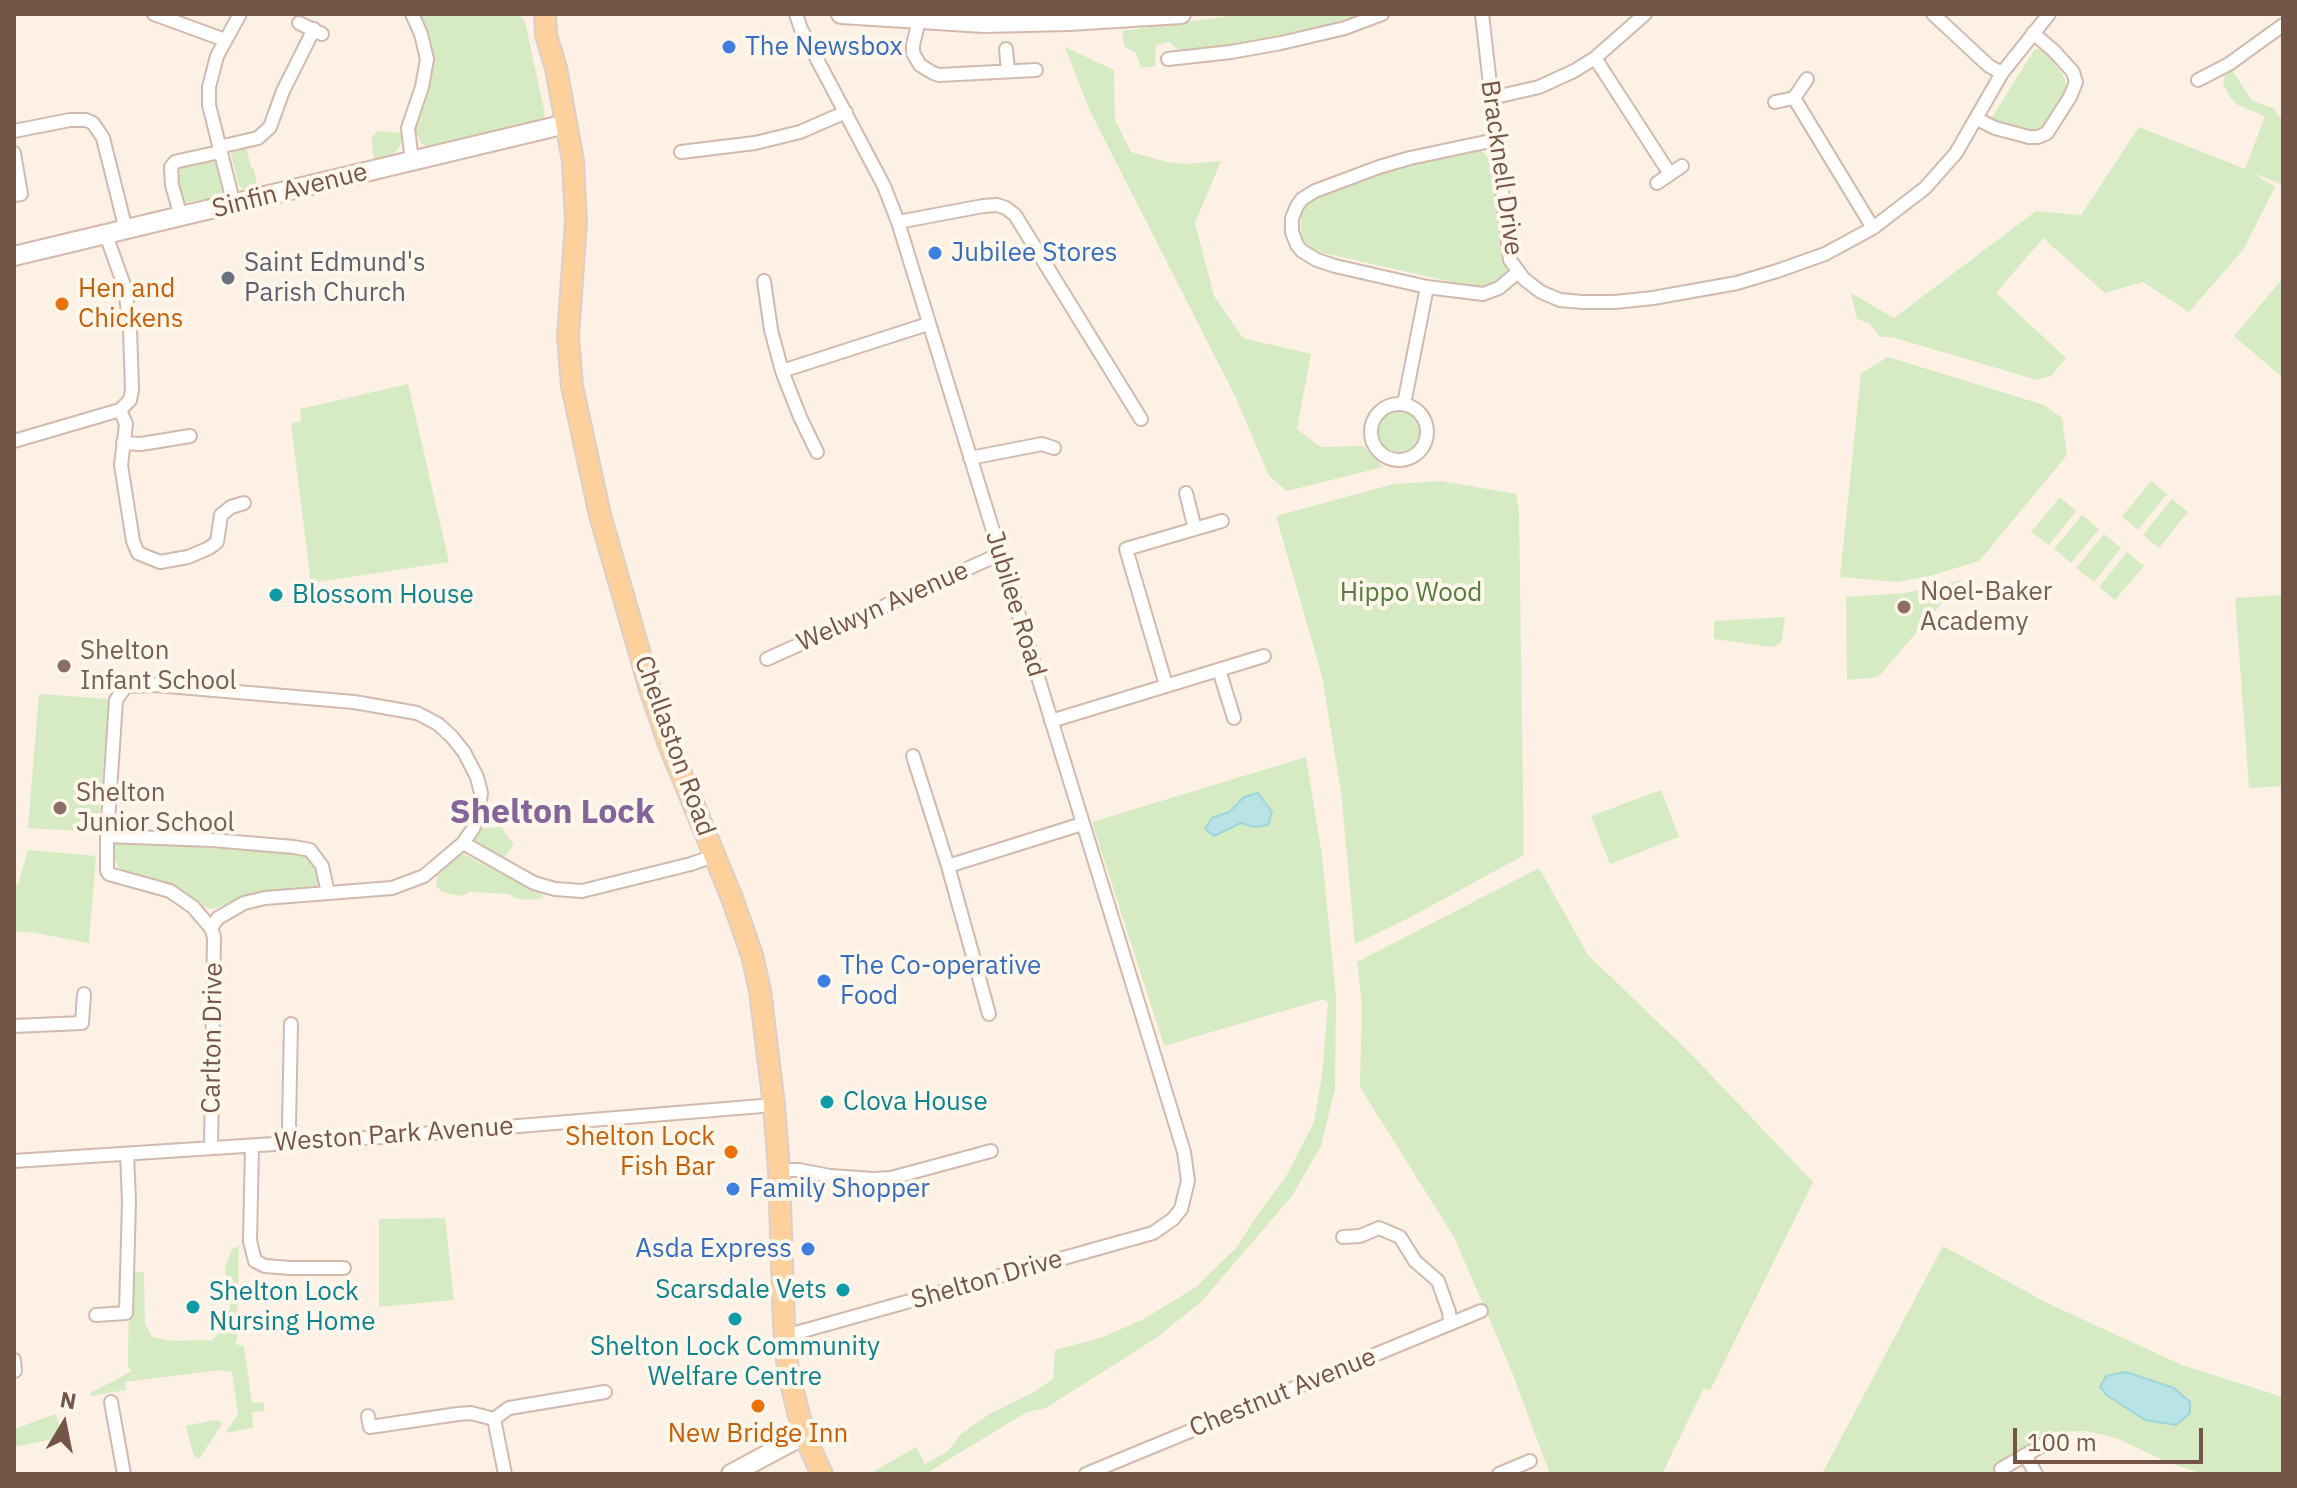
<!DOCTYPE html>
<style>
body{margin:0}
#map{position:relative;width:2297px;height:1488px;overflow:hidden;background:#fdf1e5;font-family:"IBM Plex Sans",sans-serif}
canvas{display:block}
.frame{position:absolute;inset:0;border:16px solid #765549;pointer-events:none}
.north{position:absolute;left:24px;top:1384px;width:80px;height:80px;-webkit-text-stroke:6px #fff6ec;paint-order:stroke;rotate:10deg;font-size:22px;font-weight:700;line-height:32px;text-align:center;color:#765549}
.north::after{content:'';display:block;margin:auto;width:28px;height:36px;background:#765549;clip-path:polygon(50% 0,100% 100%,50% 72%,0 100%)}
.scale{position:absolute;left:2013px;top:1428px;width:190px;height:36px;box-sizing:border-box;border:4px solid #765549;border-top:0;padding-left:10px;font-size:24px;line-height:28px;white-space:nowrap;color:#765549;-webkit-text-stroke:6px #fff6ec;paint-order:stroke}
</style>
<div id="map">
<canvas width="2297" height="1488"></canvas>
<div class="frame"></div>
<div class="north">N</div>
<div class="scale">100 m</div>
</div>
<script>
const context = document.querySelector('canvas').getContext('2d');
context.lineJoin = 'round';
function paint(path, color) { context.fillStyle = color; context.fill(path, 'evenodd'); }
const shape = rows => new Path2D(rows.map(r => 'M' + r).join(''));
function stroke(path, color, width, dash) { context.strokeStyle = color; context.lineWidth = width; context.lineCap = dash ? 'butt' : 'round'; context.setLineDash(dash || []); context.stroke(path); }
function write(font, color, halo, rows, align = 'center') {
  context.font = font + ' "IBM Plex Sans",sans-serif'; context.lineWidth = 8; context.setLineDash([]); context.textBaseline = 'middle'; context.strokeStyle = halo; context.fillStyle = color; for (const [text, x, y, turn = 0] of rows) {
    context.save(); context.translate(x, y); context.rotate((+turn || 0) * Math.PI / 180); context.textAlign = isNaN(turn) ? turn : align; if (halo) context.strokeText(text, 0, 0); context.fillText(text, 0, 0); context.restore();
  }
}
paint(shape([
 [419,14,519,14,525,22,545,114,541,125,432,150,421,143,415,131,414,122,432,63,427,31],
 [1243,14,1370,14,1312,31,1226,48,1181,52,1169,42,1156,45,1155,66,1141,68,1136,53,1124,46,1122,31],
 [1065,47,1114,70,1115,120,1131,152,1167,162,1185,164,1221,161,1195,223,1214,296,1243,338,1311,354,1297,429,1321,447,1363,446,1383,467,1287,491,1269,476,1236,398,1090,111],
 [2035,49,2042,50,2050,57,2064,77,2066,86,2063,96,2045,125,2036,131,2030,132,1995,122,1992,117],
 [2232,70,2252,101,2273,108,2283,121,2283,185,2253,173,2275,187,2243,250,2189,312,2143,282,2105,293,2043,238,1996,293,2066,358,2051,376,2037,380,1892,337,1880,337,1869,323,1857,319,1851,293,1894,318,2036,211,2081,215,2139,127,2245,169,2265,116,2238,105,2230,97,2223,83,2225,74],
 [378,131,402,133,402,139,399,148,391,155,374,159,371,139],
 [246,146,251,168,253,168,258,187,248,189,242,188,238,184,231,154],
 [1471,150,1482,151,1491,161,1501,249,1507,267,1504,278,1497,283,1479,288,1319,252,1312,249,1303,240,1301,235,1301,216,1308,202,1317,196,1401,167],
 [214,157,223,190,221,196,183,203,175,176,177,167],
 [2283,278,2283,378,2234,336],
 [1888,357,2044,405,2062,418,2067,455,1979,561,1930,576,1896,582,1840,577,1861,373],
 [408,384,449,562,311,583,291,424,301,421,300,409],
 '1376 431a23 23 0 1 1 46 0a23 23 0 1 1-46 0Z',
 [1441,481,1516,494,1519,512,1524,855,1411,917,1355,944,1341,791,1322,676,1276,516,1394,484],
 [2151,481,2167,494,2138,530,2122,517],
 [2060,497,2076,511,2049,545,2031,532],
 [2172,499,2188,512,2159,548,2143,535],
 [2082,515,2099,529,2071,563,2054,549],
 [2104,534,2121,548,2094,582,2076,568],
 [2127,552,2144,566,2115,600,2099,587],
 [1962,580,1878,677,1847,680,1846,597,1906,593],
 [2283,595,2283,786,2249,788,2235,598],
 [1785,617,1781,643,1772,647,1714,639,1714,621],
 [39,694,109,699,98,832,28,828],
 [1306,757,1322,855,1336,995,1335,1088,1321,1146,1292,1196,1201,1302,1156,1338,1046,1408,1027,1412,925,1474,869,1474,916,1447,925,1464,948,1451,961,1434,988,1415,1032,1393,1053,1379,1055,1350,1100,1338,1142,1320,1196,1287,1237,1247,1256,1217,1287,1175,1314,1122,1322,1076,1328,1003,1324,999,1164,1046,1092,822],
 [1661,790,1679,837,1610,864,1591,816],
 [500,826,514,845,502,860,476,844,475,841,480,828,493,828],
 [115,841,303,855,307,856,319,880,319,884,312,889,251,895,212,909,202,906,171,885,135,876,118,867,114,857],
 [28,850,96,856,89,943,30,932,14,932,14,885,18,885],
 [463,854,520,883,540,890,543,894,542,898,529,900,514,898,510,894,470,892,462,896,442,892,436,885,438,870],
 [1539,868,1588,955,1689,1052,1813,1182,1710,1391,1704,1388,1662,1474,1550,1474,1510,1367,1454,1237,1360,1087,1362,1004,1357,962],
 [445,1218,454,1300,379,1307,379,1219],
 [239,1246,237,1340,235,1344,244,1346,252,1403,263,1402,265,1411,252,1412,253,1428,225,1433,238,1415,232,1372,220,1370,125,1382,126,1390,91,1396,90,1393,132,1371,128,1367,129,1272,144,1272,145,1323,152,1337,173,1341,212,1340,227,1325,230,1304,226,1284,225,1267,232,1249],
 [1943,1246,2047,1303,2182,1365,2283,1397,2283,1474,2203,1474,2167,1462,2116,1438,2087,1431,2048,1432,1989,1474,1822,1474],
 [56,1414,62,1437,14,1447,14,1429],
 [213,1420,220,1421,222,1424,199,1459,194,1457,186,1426]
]), '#d6ebc3');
const water = shape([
 [1258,793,1272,812,1268,825,1255,827,1241,823,1214,836,1205,829,1212,818,1229,812,1244,797,1258,793],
 [2126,1372,2174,1388,2190,1402,2190,1413,2176,1425,2145,1420,2108,1396,2100,1387,2106,1376,2126,1372]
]);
paint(water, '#b9e4e7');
stroke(water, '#9fd5d9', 2);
const street = shape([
 [154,14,225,40],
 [1482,14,1510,260,1524,279,1541,292,1560,300,1582,302,1615,302,1653,298,1737,283,1777,271,1825,254,1873,228,1925,188,1956,153,2002,73,2049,14],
 [1933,14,1989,66,2002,73],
 [919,20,913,45,913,53,920,65,933,73,939,75,1036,70],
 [299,23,322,34],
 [1006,49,1008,71],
 [1595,58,1670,174],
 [1168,59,1231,52,1281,43,1345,28,1382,14],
 [2198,80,2229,64,2283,25],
 [1491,98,1539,87,1574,71,1595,58,1645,14],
 [1794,98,1873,228],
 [1775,102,1794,98,1807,79],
 [1977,119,1995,128,2029,137,2038,137,2047,133,2070,97,2076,82,2073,72,2054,51,2033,33],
 [14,131,70,120,86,120,93,123,103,138,126,230],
 [1495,140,1410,158,1379,167,1315,191,1302,199,1297,206,1292,218,1292,232,1297,245,1302,251,1317,260,1335,266,1427,287,1483,294,1499,288,1518,272],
 [219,147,258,138,270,127,283,91,314,29],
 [681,152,755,143,800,132,846,112],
 [14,153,21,194,14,195],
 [412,161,408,128,422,87,427,59,421,34,412,14],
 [1657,183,1682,166],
 [234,205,209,105,209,87,217,56,240,14],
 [181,217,172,185,171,167,175,162,183,160,220,152],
 [898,222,983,206,997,205,1006,208,1015,215,1141,419],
 [106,235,125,288,130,328,132,390,130,400,120,410,126,424,121,465,133,541,138,553,160,562,188,557,209,548,217,542,221,515,231,507,244,503],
 [764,281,771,330,782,371,800,417,817,452],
 [782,371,928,324],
 [1404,404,1427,287],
 '1371 432a28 28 0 1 1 56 0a28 28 0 1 1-56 0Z',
 [14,441,120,410],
 [123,443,141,444,190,436],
 [970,458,1042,444,1054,448],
 [1186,493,1195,529],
 [767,659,1000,554],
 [1219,670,1234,718],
 [1166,685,1126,549,1222,521],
 [1051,721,1264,656],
 [913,756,948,866,989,1014],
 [107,836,212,840,294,847,310,850,322,866,328,893],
 [463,843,473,829,478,815,481,793,477,777,464,752,452,737,438,724,417,713,354,702,156,685,126,686,116,700,107,836,107,871,109,874,170,891,193,907,211,928,218,918,244,903,265,898,392,888,424,876,463,843,534,883,555,889,582,891,691,864,714,856],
 [948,866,1082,824],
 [291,1024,289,1124,291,1143],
 [14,1026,82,1023,84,994],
 [252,1146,250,1241,255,1261,265,1266,291,1268,344,1268],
 [211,1148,214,937,211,928],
 [14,1161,397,1136,774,1105],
 [779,1170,799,1170,830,1176,873,1179,891,1178,991,1151],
 [1343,1237,1360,1236,1379,1228,1400,1237,1415,1261,1438,1281,1449,1312,1450,1324],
 [96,1315,126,1313,129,1201,127,1154],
 [785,1334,792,1334,1153,1233,1173,1219,1181,1209,1188,1181,1184,1152,1150,1041,898,222,884,186,801,29,796,14],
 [14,1360,15,1371],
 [111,1402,124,1474],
 [368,1416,370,1427,458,1414,471,1413,494,1419,505,1474],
 [494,1419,509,1408,605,1392],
 [2025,1455,2036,1474],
 [2001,1469,2050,1441],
 [1086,1474,1481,1311],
 [1499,1474,1530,1461]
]);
const secondary = shape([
 [841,14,984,23,1069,21,1181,14],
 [14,256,566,124],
 [731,1474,804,1435]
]);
const primary = shape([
 [545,14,546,35,556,68,573,161,576,222,568,336,572,386,600,515,650,689,670,747,732,898,752,955,760,991,774,1105,779,1170,784,1326,788,1371,804,1435,822,1474]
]);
stroke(street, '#d1baad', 16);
stroke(secondary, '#d4b9ab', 22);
stroke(primary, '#d9cfcc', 24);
stroke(street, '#fff', 12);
stroke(secondary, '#fff', 18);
stroke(primary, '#fdd09c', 20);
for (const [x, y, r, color] of [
 [729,47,8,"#3f7fe0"],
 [935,253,8,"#3f7fe0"],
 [228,278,8,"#6b7280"],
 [62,304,8,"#e8710a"],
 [276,595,8,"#0f9aa8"],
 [1904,607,8,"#8d6e63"],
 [64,666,8,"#8d6e63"],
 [60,808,8,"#8d6e63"],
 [824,981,8,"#3f7fe0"],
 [827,1102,8,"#0f9aa8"],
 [731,1152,8,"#e8710a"],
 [733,1189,8,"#3f7fe0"],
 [808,1249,8,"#3f7fe0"],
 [843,1290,8,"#0f9aa8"],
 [193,1307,8,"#0f9aa8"],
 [735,1319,8,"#0f9aa8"],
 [758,1406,8,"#e8710a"]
]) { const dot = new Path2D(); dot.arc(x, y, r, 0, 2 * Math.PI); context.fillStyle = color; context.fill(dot); stroke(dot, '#fff6ec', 3); }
write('26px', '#366cbe', '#fff6ec', [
 ["The Newsbox",745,47],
 ["Jubilee Stores",951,253],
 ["The Co-operative",840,966],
 ["Food",840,996],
 ["Family Shopper",749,1189],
 ["Asda Express",792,1249,"right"]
], 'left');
write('26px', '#765549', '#fff6ec', [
 ["Bracknell Drive",1501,168,82],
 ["Sinfin Avenue",290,191,-14],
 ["Jubilee Road",1015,604,73],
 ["Welwyn Avenue",883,607,-24],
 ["Chellaston Road",674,746,70],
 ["Carlton Drive",213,1038,-89],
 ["Weston Park Avenue",394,1135,-4],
 ["Shelton Drive",987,1280,-16],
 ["Chestnut Avenue",1283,1393,-22]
]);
write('26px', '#5b616d', '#fff6ec', [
 ["Saint Edmund's",244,263],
 ["Parish Church",244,293]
], 'left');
write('26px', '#c56008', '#fff6ec', [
 ["Hen and",78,289],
 ["Chickens",78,319],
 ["Shelton Lock",715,1137,"right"],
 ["Fish Bar",715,1167,"right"],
 ["New Bridge Inn",758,1434,"center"]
], 'left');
write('26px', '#785e54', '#fff6ec', [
 ["Noel-Baker",1920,592],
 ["Academy",1920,622],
 ["Shelton",80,651],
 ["Infant School",80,681],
 ["Shelton",76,793],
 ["Junior School",76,823]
], 'left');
write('26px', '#577c41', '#fff6ec', [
 ["Hippo Wood",1411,593]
]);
write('26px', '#0d838f', '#fff6ec', [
 ["Blossom House",292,595],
 ["Clova House",843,1102],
 ["Scarsdale Vets",827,1290,"right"],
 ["Shelton Lock",209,1292],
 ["Nursing Home",209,1322],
 ["Shelton Lock Community",735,1347,"center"],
 ["Welfare Centre",735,1377,"center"]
], 'left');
write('bold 34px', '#83659a', '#fff6ec', [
 ["Shelton Lock",552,813]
]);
</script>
